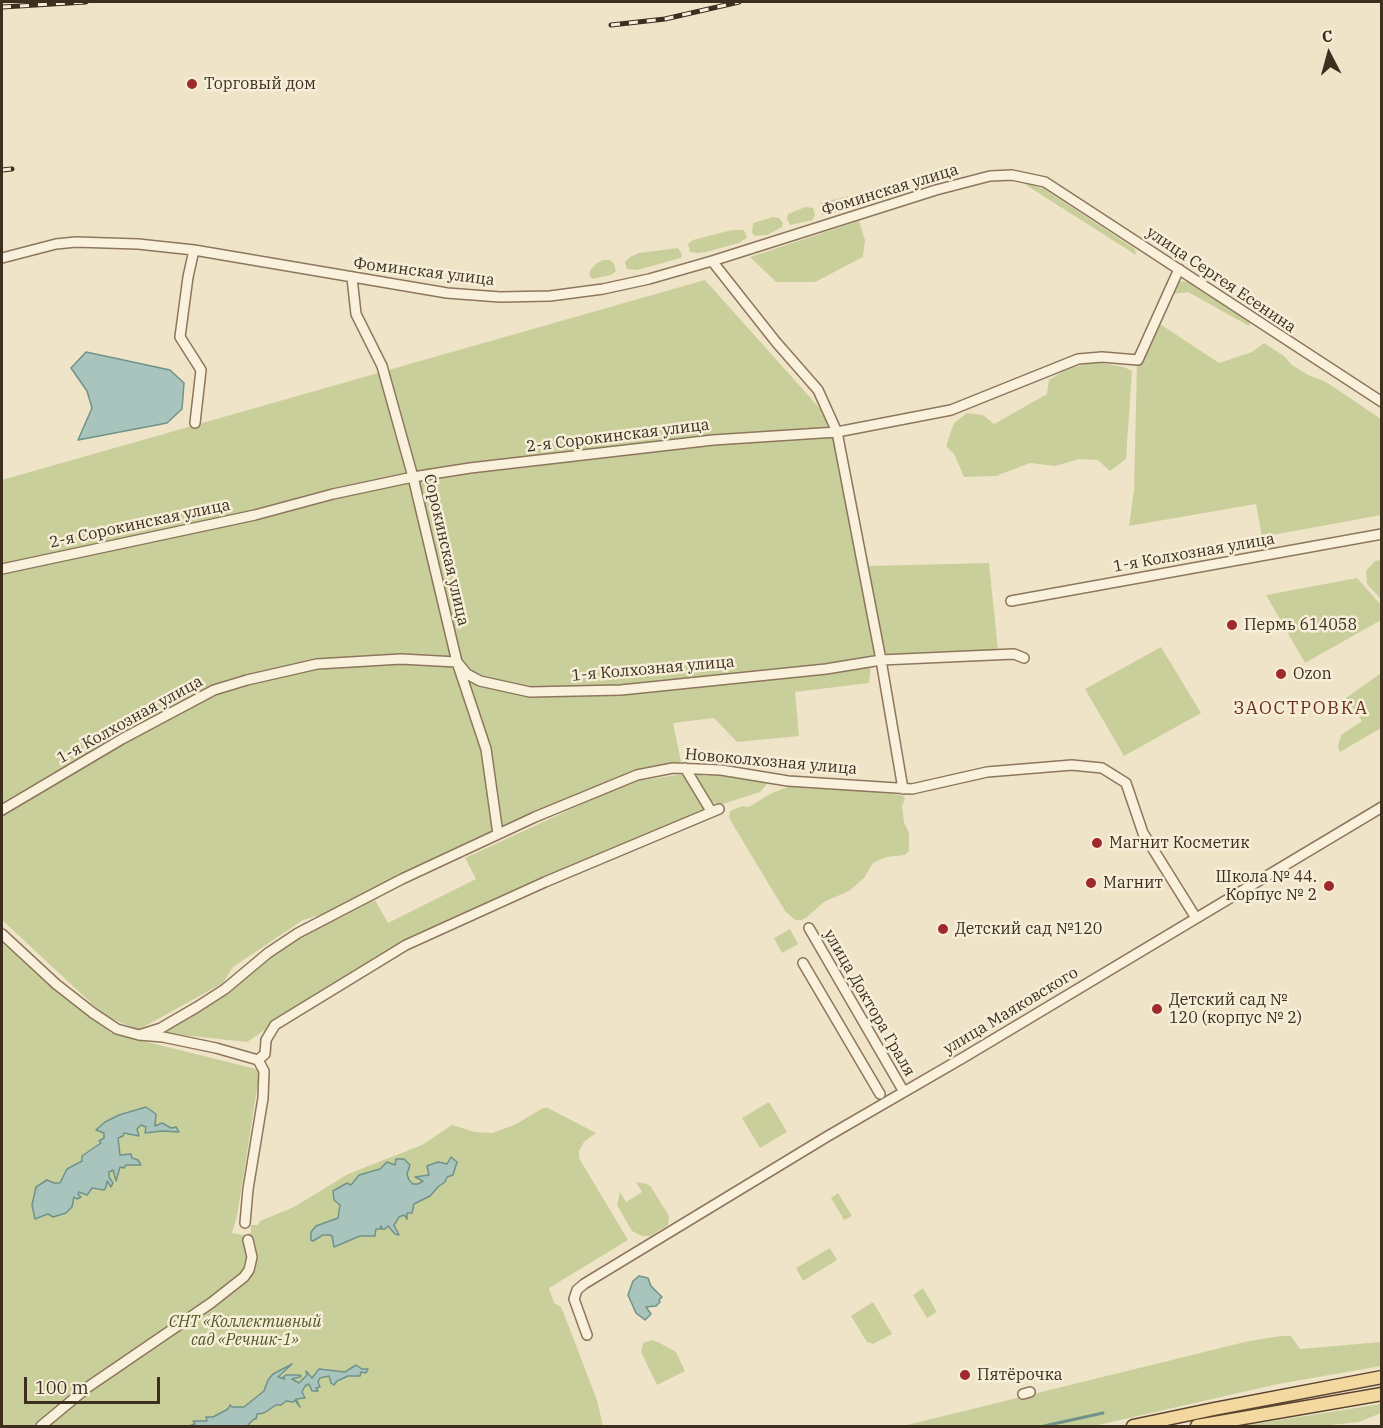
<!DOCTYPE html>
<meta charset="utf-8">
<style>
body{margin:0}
#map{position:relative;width:1383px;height:1428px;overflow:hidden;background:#f0e4c8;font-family:"IBM Plex Serif",serif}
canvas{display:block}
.frame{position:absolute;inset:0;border:3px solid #3d2e20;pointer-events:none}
.north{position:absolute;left:1299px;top:24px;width:60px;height:60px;-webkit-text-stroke:4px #f7eed8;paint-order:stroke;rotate:354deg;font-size:16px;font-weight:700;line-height:24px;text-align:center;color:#3d2e20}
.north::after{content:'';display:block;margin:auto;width:21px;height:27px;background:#3d2e20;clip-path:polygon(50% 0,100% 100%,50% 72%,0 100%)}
.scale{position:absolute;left:24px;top:1377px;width:136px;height:27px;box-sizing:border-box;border:3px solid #3d2e20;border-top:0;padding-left:8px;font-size:18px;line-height:21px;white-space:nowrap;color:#3d2e20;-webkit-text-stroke:4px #f7eed8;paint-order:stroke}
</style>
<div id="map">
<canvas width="1383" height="1428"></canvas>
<div class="frame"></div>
<div class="north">С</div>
<div class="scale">100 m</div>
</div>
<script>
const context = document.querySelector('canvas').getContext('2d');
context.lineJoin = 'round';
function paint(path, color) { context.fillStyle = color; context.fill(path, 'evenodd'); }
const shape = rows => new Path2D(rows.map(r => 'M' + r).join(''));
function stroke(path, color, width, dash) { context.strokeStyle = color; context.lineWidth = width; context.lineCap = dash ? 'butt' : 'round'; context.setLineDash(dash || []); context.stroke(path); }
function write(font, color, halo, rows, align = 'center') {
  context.font = font + ' "IBM Plex Serif",serif'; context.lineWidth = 5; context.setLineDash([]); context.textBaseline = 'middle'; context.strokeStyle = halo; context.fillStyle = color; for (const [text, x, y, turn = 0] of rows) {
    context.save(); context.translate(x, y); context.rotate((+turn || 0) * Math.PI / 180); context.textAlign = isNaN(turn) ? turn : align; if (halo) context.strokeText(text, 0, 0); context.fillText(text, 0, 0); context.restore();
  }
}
paint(shape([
 [1022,181,1044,189,1135,249,1136,255,1026,185],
 [898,183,900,190,895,193,865,202,862,201,867,192],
 [848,196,856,202,854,206,830,214,822,215,820,210,821,203],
 [805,207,813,208,815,214,813,220,790,225,787,219,788,214],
 [773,217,779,218,783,223,782,227,767,235,755,236,752,233,753,223],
 [859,221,865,240,863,257,815,282,776,282,750,257],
 [732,230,744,230,747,238,739,243,706,252,698,253,690,252,688,244,693,240],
 [678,248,682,254,681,258,637,270,627,269,625,262,630,257,639,253],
 [604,260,610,260,614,264,616,271,611,275,592,279,589,274,591,269,597,263],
 [705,280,833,423,869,566,989,563,998,650,871,664,869,683,795,692,799,736,737,742,714,718,673,723,681,762,644,769,505,826,333,911,303,920,233,967,223,983,138,1030,104,1015,2,920,2,480],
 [1181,281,1188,282,1250,323,1249,326,1188,292,1172,294,1177,283],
 [1160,324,1219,363,1252,352,1264,343,1284,356,1292,365,1308,375,1326,382,1381,419,1381,515,1262,537,1256,504,1129,526,1134,490,1137,364],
 [1095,362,1124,367,1132,371,1126,459,1110,471,1098,460,1079,459,1055,466,1030,463,996,476,964,477,954,454,946,446,954,423,967,413,983,415,994,424,1047,394,1049,380,1067,369],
 [1381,560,1382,560,1381,599,1367,584,1366,571,1375,561],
 [1357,578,1381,605,1381,620,1305,663,1266,595],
 [1161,647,1201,713,1124,756,1085,689],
 [1381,673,1381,728,1340,752,1338,746,1341,735,1362,721,1346,698],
 [684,774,706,808,416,938,339,980,247,1042,163,1033,229,991,244,976,314,929,336,920,375,900,388,923,476,879,465,858,630,782],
 [697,774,705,776,714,775,751,778,765,781,767,784,760,792,723,804,716,804,708,799,695,776],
 [793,785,877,786,885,793,902,795,905,799,902,806,904,822,909,833,909,851,905,855,886,857,873,863,864,878,856,885,849,891,824,902,806,918,801,920,795,920,785,911,729,818,730,811,742,806,749,807,770,794],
 [790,929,798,944,782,953,774,938],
 [2,940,111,1033,260,1070,237,1216,232,1233,243,1235,251,1233,251,1225,258,1225,260,1221,294,1207,348,1174,422,1145,452,1125,475,1132,493,1133,516,1124,543,1108,548,1108,596,1133,584,1142,579,1151,579,1158,628,1240,549,1288,554,1303,561,1307,569,1327,597,1400,603,1426,2,1426],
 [769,1102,787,1132,760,1148,742,1118],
 [636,1182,647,1184,651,1187,669,1216,668,1225,650,1236,642,1236,632,1231,617,1205,620,1192,626,1202,642,1192],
 [838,1193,852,1216,844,1220,831,1198],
 [830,1248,837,1260,803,1281,796,1268],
 [923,1288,937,1312,927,1318,913,1295],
 [873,1302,892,1334,873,1344,867,1342,851,1316],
 [1281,1336,1291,1336,1300,1349,1381,1342,1381,1366,1278,1384,1094,1426,903,1426,1249,1341],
 [652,1340,660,1343,676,1352,685,1371,657,1385,641,1352,643,1343],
 [1381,1404,1381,1413,1359,1422,1321,1426,1242,1426]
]), '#c9cf9b');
const water = shape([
 [86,352,170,370,184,383,182,409,167,423,78,440,92,408,87,391,71,368,86,352],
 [146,1107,156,1114,155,1126,162,1123,171,1128,176,1127,179,1132,162,1131,145,1133,146,1127,141,1125,137,1129,139,1136,124,1133,123,1136,118,1138,120,1155,131,1154,132,1158,138,1160,141,1165,126,1165,124,1168,120,1167,116,1181,113,1170,109,1172,109,1177,113,1183,111,1187,107,1181,106,1187,104,1190,92,1188,87,1195,79,1192,78,1194,81,1197,77,1199,74,1197,72,1207,66,1213,53,1217,48,1214,35,1219,32,1205,36,1187,47,1180,54,1183,60,1183,67,1169,82,1161,82,1156,101,1143,99,1141,104,1138,104,1133,96,1130,105,1122,119,1115,146,1107],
 [451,1157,457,1162,453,1175,447,1177,445,1182,439,1186,430,1196,414,1204,412,1213,407,1213,407,1219,404,1215,399,1217,394,1225,399,1235,395,1234,388,1226,385,1229,382,1229,381,1226,380,1229,376,1229,375,1236,360,1236,334,1247,332,1236,330,1235,323,1235,313,1241,311,1240,311,1232,316,1226,338,1218,340,1205,334,1200,333,1191,347,1183,351,1185,359,1175,380,1169,387,1162,395,1165,396,1159,404,1159,410,1165,407,1174,409,1180,413,1184,418,1184,423,1181,415,1177,429,1175,427,1166,438,1162,447,1164,451,1157],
 [639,1276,648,1278,651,1286,662,1297,659,1300,660,1302,656,1306,646,1307,651,1314,645,1320,636,1313,628,1295,633,1281,639,1276],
 [292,1364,278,1377,285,1379,283,1377,286,1375,299,1375,301,1376,300,1377,292,1379,299,1383,307,1375,306,1371,312,1378,319,1369,345,1372,356,1365,362,1369,368,1369,366,1373,361,1372,360,1376,348,1376,337,1381,334,1385,331,1383,329,1376,320,1378,318,1382,320,1387,316,1388,318,1391,312,1391,309,1384,305,1386,302,1392,305,1398,296,1399,300,1407,295,1400,293,1402,286,1401,281,1405,276,1405,264,1413,257,1414,256,1419,254,1419,247,1426,189,1426,195,1424,193,1421,207,1421,206,1417,213,1417,228,1409,230,1405,232,1407,244,1407,264,1391,268,1380,273,1374,292,1364]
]);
paint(water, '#a9c4bc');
stroke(water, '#6f938a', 1.5);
stroke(shape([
 [1044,1426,1103,1413]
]), '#6f938a', 3);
const minor = shape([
 [194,250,188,277,180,337,201,370,195,423],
 [2,258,56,244,76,242,138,244,194,250,447,293,500,297,550,296,603,289,649,279,712,261,936,190,990,176,1012,175,1045,182,1382,402],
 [712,261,776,342,818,390,837,432,881,660,903,789],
 [352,278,356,314,382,366,413,477,457,662,486,749,498,834],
 [2,569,255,515,333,494,413,477,470,468,713,440,837,432,951,410,1078,359,1102,357,1138,360,1179,269],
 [1011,601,1382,534],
 [685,768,711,811],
 [2,810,122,739,214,690,247,680,317,664,401,659,457,662,467,674,480,681,530,692,621,690,826,669,881,660,1014,654,1024,658],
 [809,928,904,1092],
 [2,934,56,984,93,1013,117,1029,139,1035,163,1037,216,1048,258,1060,264,1071,263,1098,248,1189,245,1223],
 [803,963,880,1094],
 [139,1035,161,1028,197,1007,225,989,268,953,298,933,402,879,535,817,637,775,673,768,721,770,788,781,912,789,987,772,1072,765,1102,768,1126,783,1143,833,1196,918],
 [258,1060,265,1054,266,1040,275,1025,406,945,545,882,719,809],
 [587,1335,574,1299,577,1290,584,1284,828,1136,966,1056,1382,807],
 [1023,1394,1030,1392],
 [41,1426,88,1387,211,1303,244,1277,249,1270,252,1257,248,1240]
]);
const major = shape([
 [1133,1426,1214,1409,1382,1377],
 [1197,1426,1382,1394]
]);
stroke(minor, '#8d765c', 12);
stroke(major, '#5b4430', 15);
stroke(minor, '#faf1dc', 9);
stroke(major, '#f3d9a0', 12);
const rail = shape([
 [2,7,86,2],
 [611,25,665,19,739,2],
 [2,170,12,169]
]);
stroke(rail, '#3d2e20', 5);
stroke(rail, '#f7eed8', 3, [9]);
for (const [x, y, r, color] of [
 [192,84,6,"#9e2a2b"],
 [1232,625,6,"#9e2a2b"],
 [1281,674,6,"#9e2a2b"],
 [1097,843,6,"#9e2a2b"],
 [1091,883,6,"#9e2a2b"],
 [1329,886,6,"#9e2a2b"],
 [943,929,6,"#9e2a2b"],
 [1157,1009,6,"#9e2a2b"],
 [965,1375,6,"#9e2a2b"]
]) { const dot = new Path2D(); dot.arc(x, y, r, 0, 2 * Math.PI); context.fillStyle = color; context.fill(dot); stroke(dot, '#f7eed8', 2); }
write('16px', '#3d2e20', '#f7eed8', [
 ["Торговый дом",204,84],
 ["Пермь 614058",1244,625],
 ["Ozon",1293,674],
 ["Магнит Косметик",1109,843],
 ["Школа № 44.",1317,877,"right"],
 ["Корпус № 2",1317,895,"right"],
 ["Магнит",1103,883],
 ["Детский сад №120",955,929],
 ["Детский сад №",1169,1000],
 ["120 (корпус № 2)",1169,1018],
 ["Пятёрочка",977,1375]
], 'left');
write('16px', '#3d2e20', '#f7eed8', [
 ["Фоминская улица",890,190,-17],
 ["Фоминская улица",424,272,7],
 ["улица Сергея Есенина",1221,280,34],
 ["2-я Сорокинская улица",618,436,-7],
 ["2-я Сорокинская улица",140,524,-12],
 ["Сорокинская улица",446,550,77],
 ["1-я Колхозная улица",1194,553,-10],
 ["1-я Колхозная улица",653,669,-5],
 ["1-я Колхозная улица",130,720,-29],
 ["Новоколхозная улица",771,762,5],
 ["улица Доктора Граля",869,1003,60],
 ["улица Маяковского",1011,1011,-31]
]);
write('italic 16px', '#4d5a26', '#f7eed8', [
 ["СНТ «Коллективный",245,1322],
 ["сад «Речник-1»",245,1340]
]);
context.letterSpacing = '1.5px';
write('18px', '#6b2e1e', '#f7eed8', [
 ["ЗАОСТРОВКА",1301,709]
]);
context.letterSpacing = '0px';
</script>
